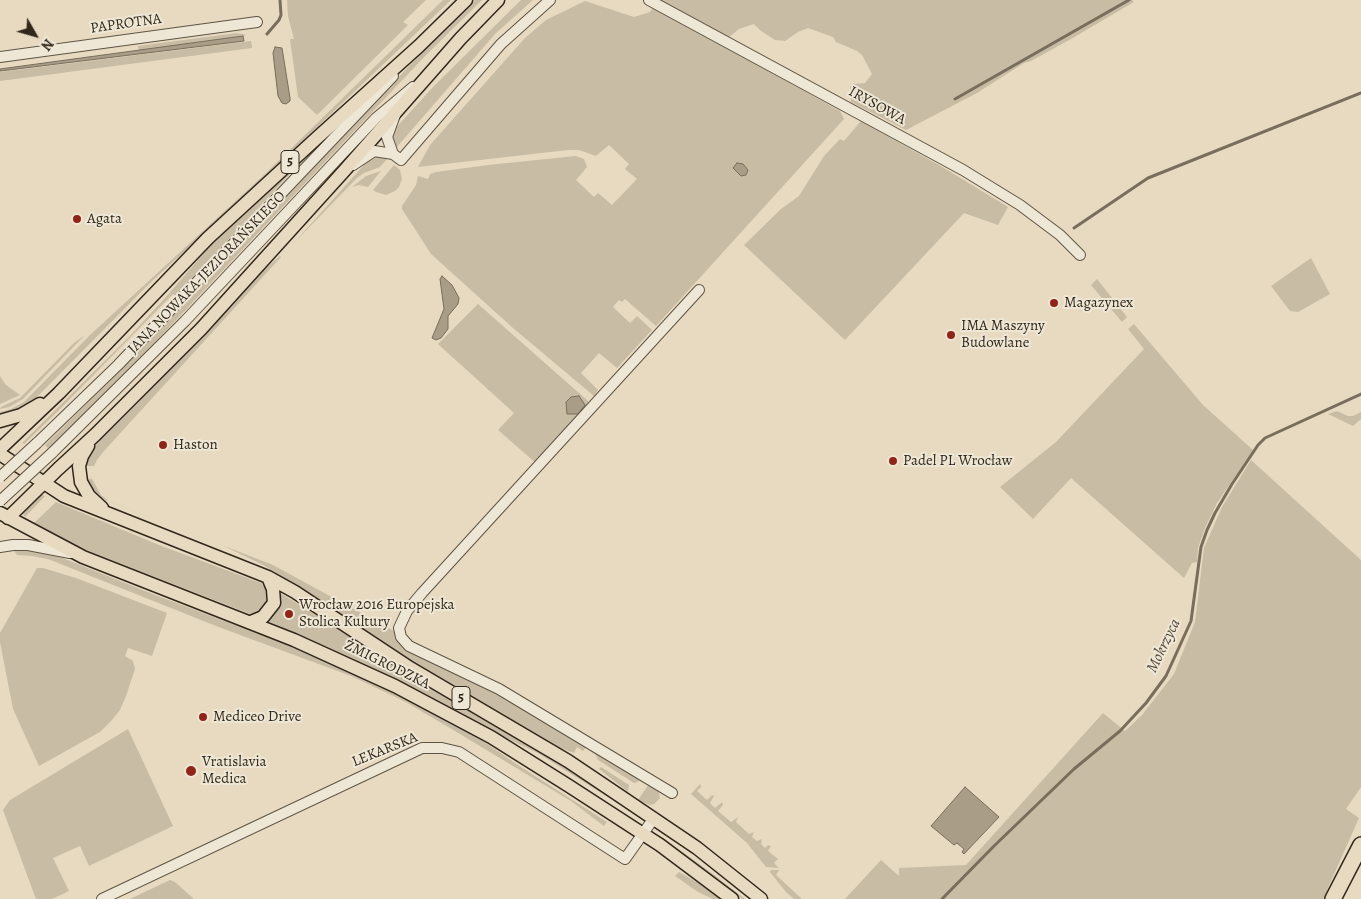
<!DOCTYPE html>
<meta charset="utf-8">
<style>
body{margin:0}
#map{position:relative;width:1361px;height:899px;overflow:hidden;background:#e7dac0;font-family:Alegreya,serif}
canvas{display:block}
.north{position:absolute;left:10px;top:10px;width:50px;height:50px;-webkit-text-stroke:4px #efe7d6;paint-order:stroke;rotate:128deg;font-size:14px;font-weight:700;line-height:20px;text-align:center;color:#31271a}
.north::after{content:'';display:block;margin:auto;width:18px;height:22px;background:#31271a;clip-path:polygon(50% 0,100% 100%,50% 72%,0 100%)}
</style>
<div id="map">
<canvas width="1361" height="899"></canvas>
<div class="north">N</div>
</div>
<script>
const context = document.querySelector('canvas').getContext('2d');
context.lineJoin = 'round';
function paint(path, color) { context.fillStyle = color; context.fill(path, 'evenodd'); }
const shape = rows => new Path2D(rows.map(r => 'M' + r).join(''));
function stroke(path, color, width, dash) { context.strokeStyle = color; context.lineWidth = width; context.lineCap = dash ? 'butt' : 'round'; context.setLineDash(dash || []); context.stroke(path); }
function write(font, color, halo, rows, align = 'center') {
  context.font = font + ' Alegreya,serif'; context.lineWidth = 4; context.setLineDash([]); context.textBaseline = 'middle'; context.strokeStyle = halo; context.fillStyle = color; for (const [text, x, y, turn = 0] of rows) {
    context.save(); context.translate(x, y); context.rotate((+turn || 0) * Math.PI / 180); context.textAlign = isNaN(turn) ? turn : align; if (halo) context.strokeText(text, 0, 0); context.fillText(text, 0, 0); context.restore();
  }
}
paint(shape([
 [287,0,426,0,403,22,408,25,317,115,298,97,290,39,294,39,288,16],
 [443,0,451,0,253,188,150,283,31,403,23,409,0,417,0,412,11,409,24,402,90,335,265,174],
 [475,0,482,0,425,56,146,352,49,449,45,445,126,365,430,44],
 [521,0,533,0,495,34,396,148,391,135,392,132,433,87],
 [659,0,1132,0,1134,2,1071,39,1031,61,1024,63,977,93,906,130,851,102,850,87,852,84,865,83,872,74,862,55,857,51,836,42,833,37,808,28,798,32,785,41,775,40,761,31,754,24,739,29,728,38],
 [585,1,634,17,650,12,653,7,840,111,844,119,656,326,625,299,622,302,619,300,613,307,630,323,637,316,652,330,617,368,599,353,581,373,598,390,594,396,513,328,431,254,402,209,402,206,416,185,418,176,428,179,430,174,436,172,488,165,576,156,584,159,587,167,576,180,594,197,598,193,612,205,637,179,625,169,629,164,609,145,596,156,579,150,568,150,418,167,430,145,525,38,546,20],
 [237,33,247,35,139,51,138,46],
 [251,41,252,48,0,81,0,72],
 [861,121,944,168,1008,207,998,225,964,213,845,340,744,245,781,209,799,196,824,156,840,139,844,141],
 [308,155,175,296,173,294,59,410,24,444,22,443,128,338,166,297,217,238],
 [372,156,388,158,380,167,364,173,357,178,292,245],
 [394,165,400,170,401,175,402,179,399,187,395,191,386,195,376,192,373,190],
 [381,171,368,187,359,185,352,187,366,176],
 [280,256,281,257,104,451,97,460,94,466,86,466,87,459,95,445,137,404,253,280],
 [1311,258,1330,294,1298,312,1290,311,1271,286],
 [1097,279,1127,317,1122,322,1091,285],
 [478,304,588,401,588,407,537,464,498,430,514,413,438,344],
 [1134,324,1203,405,1253,450,1217,503,1205,528,1198,548,1197,562,1192,563,1184,578,1071,478,1033,519,1000,487,1056,442,1144,349,1128,329],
 [85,335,23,399,9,407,0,409,1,407,20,398,74,343],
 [0,376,6,385,20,395,0,404],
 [1337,411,1348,416,1353,416,1361,412,1361,419,1353,426,1328,414],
 [1251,460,1361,560,1361,787,1346,809,1359,818,1323,899,845,899,881,860,899,876,899,868,966,865,1103,713,1125,731,1142,715,1174,674,1195,622,1204,548,1222,507],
 [87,478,92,479,101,495,109,501,273,565,394,631,398,643,409,651,481,684,587,746,583,751,577,747,574,753,557,747,428,671,265,566,222,545,106,500,99,496,93,490],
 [40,494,45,496,25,517,22,512],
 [56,502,159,545,261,583,267,590,268,602,260,611,250,614,86,550,33,524],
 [13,549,50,553,158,596,318,656,407,699,474,735,521,767,607,822,604,826,571,801,455,731,404,701,351,676,216,626,48,559,32,556,17,555],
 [37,568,43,568,76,578,167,613,152,656,128,648,125,656,133,661,135,669,126,696,120,710,112,720,100,732,39,766,13,709,0,642,0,633],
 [280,593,566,767,621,802,619,804,538,753,493,732,421,693,309,639,267,621,278,607],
 [128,729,173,826,89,866,80,846,53,858,69,891,52,899,36,899,3,810,10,800],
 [591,750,641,778,638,782,634,783,598,760,596,755,590,751],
 [601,767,629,785,628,792,599,769],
 [649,784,658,789,660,798,654,804,650,805,638,800],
 [700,784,701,787,697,791,707,800,712,795,714,796,710,803,715,808,722,802,723,805,718,811,731,822,738,817,736,822,749,834,754,832,752,837,757,841,762,839,761,844,765,848,768,845,771,846,768,851,778,859,774,863,779,868,766,867,747,843,691,794],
 [662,837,714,875,745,899,742,899,661,838],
 [771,870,779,870,776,875,802,899,794,899,786,892,770,872],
 [679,872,711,890,723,899,713,899,698,892,675,876],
 [170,880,175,882,194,899,130,899]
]), '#c8bca4');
const water = shape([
 [243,36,244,41,0,71,0,69,243,36],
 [275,47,282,48,290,98,290,101,286,104,282,103,278,96,273,53,275,47],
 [737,163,743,164,748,170,746,175,741,176,733,168,737,163],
 [442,276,452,285,459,298,458,304,448,316,448,329,441,338,436,340,432,338,444,309,440,279,442,276],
 [579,396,585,405,578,414,567,414,566,402,571,397,579,396],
 [965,787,999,817,964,854,962,852,964,849,957,843,954,845,931,826,965,787]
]);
paint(water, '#a99d88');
stroke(water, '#796e5c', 1);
stroke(shape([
 [267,34,279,20,281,15,280,0],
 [955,99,1129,0],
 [1074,228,1148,178,1361,93],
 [942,899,994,846,1074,769,1120,731,1146,703,1166,676,1191,621,1201,547,1207,530,1215,513,1232,484,1258,445,1265,438,1361,394]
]), '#796e5c', 3);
const minor = shape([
 [649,0,963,170,1020,205,1060,235,1080,255],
 [0,57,257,22],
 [393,154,387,137,395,115],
 [353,165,374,151,393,154,401,160,501,44,550,0],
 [37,443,118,365,393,76],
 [52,453,185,321,376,118,413,87],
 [0,547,13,545,28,545,70,553],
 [672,793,499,689,409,646,401,637,399,628,407,611,422,593,699,290],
 [102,899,422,748,442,748,459,752,625,859,654,818]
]);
const major = shape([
 [0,421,21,415,40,404],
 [88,446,82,456,79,466,81,482,89,496,102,508],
 [0,449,59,393,208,238,319,136,419,46,466,0],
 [0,454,64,496,268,577,295,592,410,668,568,761,623,798,697,848,761,899],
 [0,513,83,557,294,640,395,686,491,737,569,786,660,845,732,899],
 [8,518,58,469,95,435,201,329,344,171,461,38,498,0],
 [251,622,263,617,274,603,273,589,268,577]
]);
const highway = shape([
 [1333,899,1361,845]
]);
stroke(minor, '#5e5444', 12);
stroke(major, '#31271a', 15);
stroke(highway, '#31271a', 18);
stroke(minor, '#efe7d6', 10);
stroke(major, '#e7dac0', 12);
stroke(highway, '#e7dac0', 15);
const minorBridge = shape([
 [0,477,37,443],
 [0,501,52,453]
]);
stroke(minorBridge, '#5e5444', 12, []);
stroke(minorBridge, '#efe7d6', 10);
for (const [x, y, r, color] of [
 [77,219,5,"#8f2418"],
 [1054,303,5,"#8f2418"],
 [951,335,5,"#8f2418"],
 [163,445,5,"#8f2418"],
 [893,461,5,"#8f2418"],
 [289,614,5,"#8f2418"],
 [203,717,5,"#8f2418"],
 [191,771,6,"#8f2418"]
]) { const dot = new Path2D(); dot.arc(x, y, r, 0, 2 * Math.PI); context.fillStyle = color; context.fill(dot); stroke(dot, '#efe7d6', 2); }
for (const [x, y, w] of [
 [290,162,18],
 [461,698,18]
]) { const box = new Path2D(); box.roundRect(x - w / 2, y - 11.5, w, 23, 4); context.fillStyle = '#efe7d6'; context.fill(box); stroke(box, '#31271a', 1); }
write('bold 14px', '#31271a', null, [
 ["5",290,162],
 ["5",461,698]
]);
write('15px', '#31271a', '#efe7d6', [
 ["PAPROTNA",126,24,-8],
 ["IRYSOWA",877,106,29],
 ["JANA NOWAKA-JEZIORAŃSKIEGO",207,273,-46],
 ["ŻMIGRODZKA",387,665,26],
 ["LEKARSKA",385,750,-22]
]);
write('15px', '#31271a', '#efe7d6', [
 ["Agata",87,219],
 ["Magazynex",1064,303],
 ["IMA Maszyny",961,326],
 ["Budowlane",961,343],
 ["Haston",173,445],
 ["Padel PL Wrocław",903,461],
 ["Wrocław 2016 Europejska",299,605],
 ["Stolica Kultury",299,622],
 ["Mediceo Drive",213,717],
 ["Vratislavia",202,762],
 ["Medica",202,779]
], 'left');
write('italic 16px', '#554a3b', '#efe7d6', [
 ["Mokrzyca",1164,646,-64]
]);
</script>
